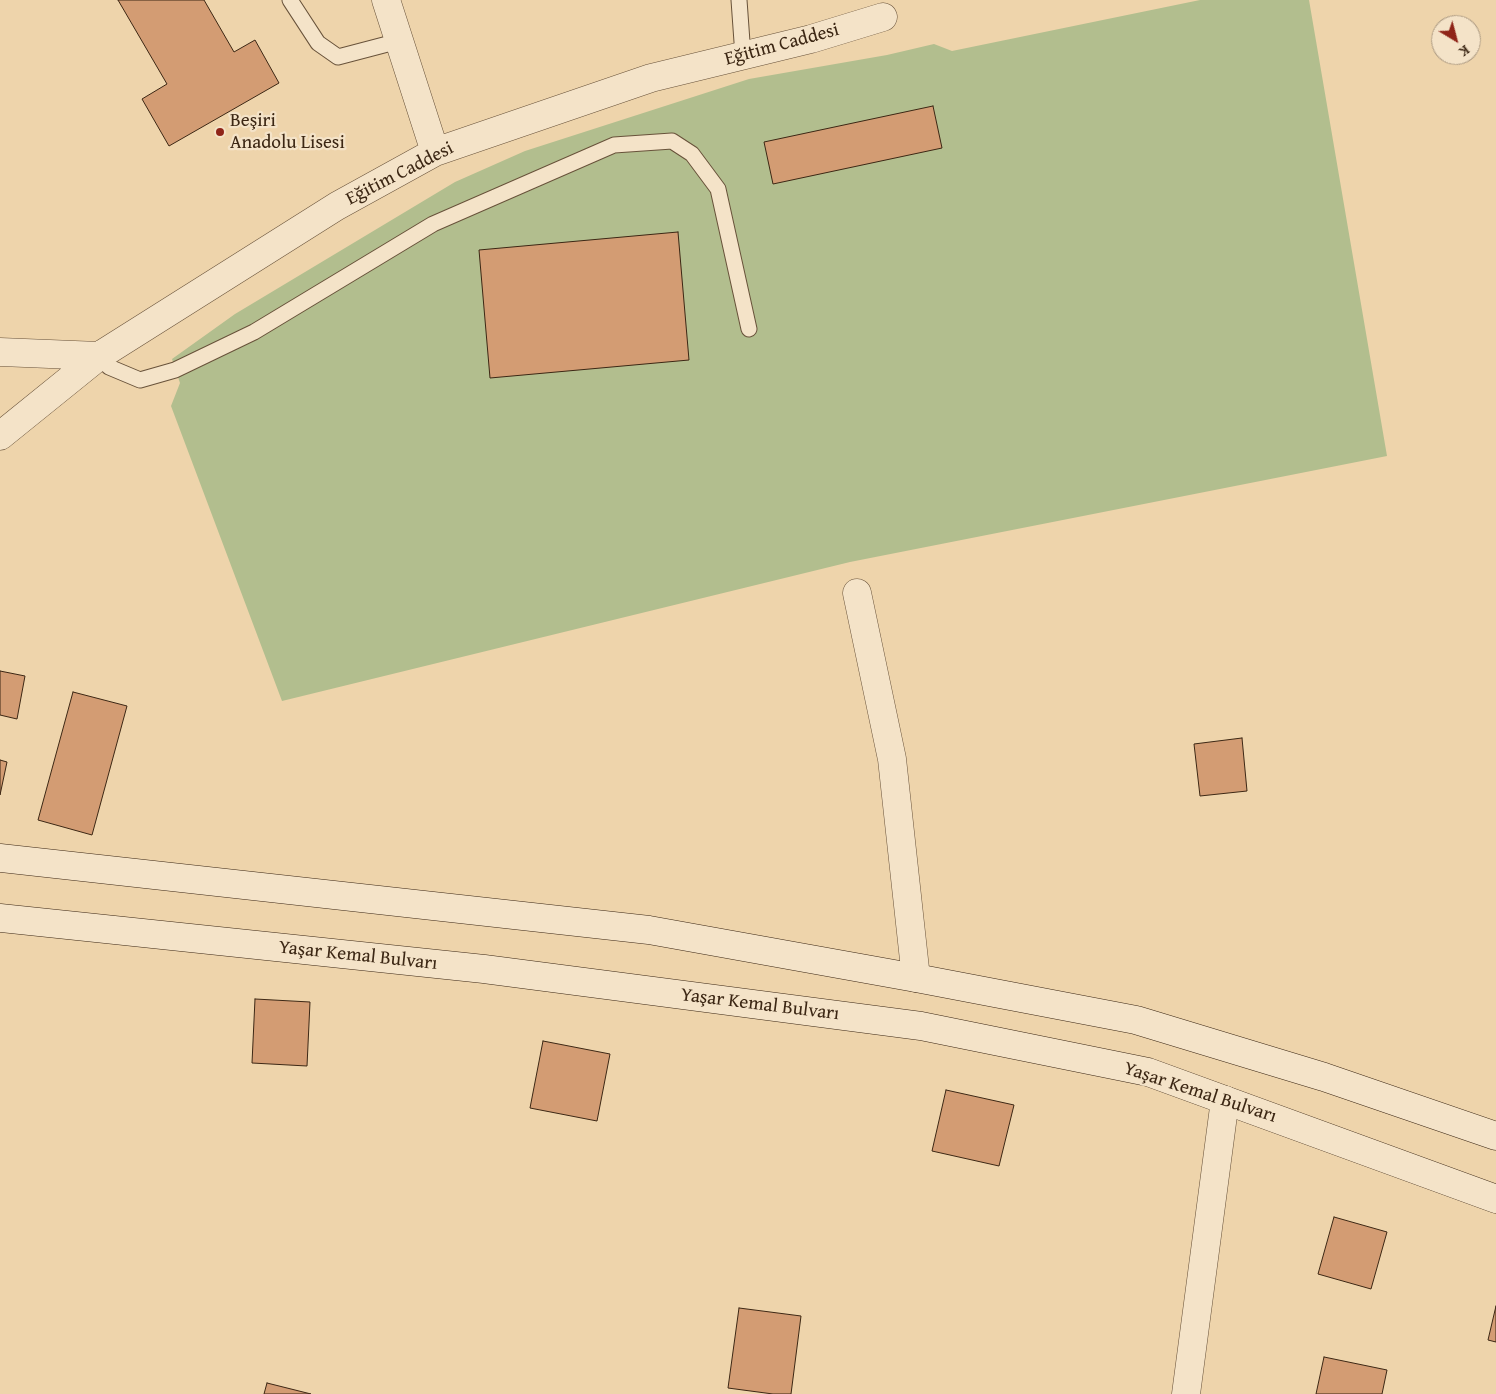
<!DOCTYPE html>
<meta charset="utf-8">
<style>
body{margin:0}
#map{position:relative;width:1496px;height:1394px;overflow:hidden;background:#eed4ab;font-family:"Gentium Book Plus",serif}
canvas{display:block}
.north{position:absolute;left:1431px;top:15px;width:50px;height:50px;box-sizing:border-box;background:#f4e3c8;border:1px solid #aa9880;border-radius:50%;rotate:143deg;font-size:14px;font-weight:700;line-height:20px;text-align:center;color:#3c2714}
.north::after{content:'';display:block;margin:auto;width:18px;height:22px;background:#8f2418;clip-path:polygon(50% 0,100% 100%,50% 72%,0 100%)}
</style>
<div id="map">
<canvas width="1496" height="1394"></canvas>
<div class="north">K</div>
</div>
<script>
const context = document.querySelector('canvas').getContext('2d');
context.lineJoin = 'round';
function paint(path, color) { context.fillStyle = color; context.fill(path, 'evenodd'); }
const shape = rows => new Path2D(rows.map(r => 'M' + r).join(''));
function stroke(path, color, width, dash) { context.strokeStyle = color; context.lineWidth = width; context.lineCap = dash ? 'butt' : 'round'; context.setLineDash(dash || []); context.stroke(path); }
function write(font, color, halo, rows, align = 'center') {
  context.font = font + ' "Gentium Book Plus",serif'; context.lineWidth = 4.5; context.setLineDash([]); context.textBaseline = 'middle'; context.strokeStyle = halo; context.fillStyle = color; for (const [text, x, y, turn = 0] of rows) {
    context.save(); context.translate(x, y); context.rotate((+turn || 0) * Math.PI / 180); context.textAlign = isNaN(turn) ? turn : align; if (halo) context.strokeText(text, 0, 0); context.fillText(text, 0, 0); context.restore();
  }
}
paint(shape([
 [1200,0,1309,0,1387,456,850,562,282,701,171,406,180,383,172,359,235,314,455,182,525,151,749,79,887,55,934,44,952,51]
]), '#b2be8e');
const building = shape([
 [118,0,204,0,234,52,255,40,279,83,169,146,142,99,167,84,118,0],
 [933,106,942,148,773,184,764,142,933,106],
 [678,232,689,360,490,378,479,250,678,232],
 [0,671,25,676,17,719,0,715,0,671],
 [73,692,127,706,92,835,38,820,73,692],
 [1242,738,1247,791,1200,796,1194,744,1242,738],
 [0,760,7,762,0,795,0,760],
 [255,999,310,1002,307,1066,252,1063,255,999],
 [543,1041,610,1054,597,1121,530,1108,543,1041],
 [946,1090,1014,1105,999,1166,932,1151,946,1090],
 [1334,1217,1387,1232,1371,1289,1318,1274,1334,1217],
 [1496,1306,1496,1342,1488,1340,1496,1306],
 [739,1308,801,1316,791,1394,773,1394,728,1388,739,1308],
 [1324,1357,1387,1370,1382,1394,1316,1394,1324,1357],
 [267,1383,311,1394,264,1394,267,1383]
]);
paint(building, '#d39c73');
stroke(building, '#3c2714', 1);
const service = shape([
 [290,0,318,43,338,57,399,41],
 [739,0,743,56],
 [99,356,109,367,140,380,175,370,254,332,433,224,614,145,672,141,692,154,718,189,749,329]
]);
const minor = shape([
 [857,593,892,759,916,978],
 [1186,1394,1225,1100]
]);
const tertiary = shape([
 [386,0,435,152],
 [0,352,99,356],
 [0,436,99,356,337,206,435,152,651,78,811,39,883,17]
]);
const secondary = shape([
 [0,858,649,930,916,978,1136,1020,1324,1077,1496,1136],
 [0,918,484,969,921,1026,1148,1072,1496,1199]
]);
stroke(service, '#68523a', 17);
stroke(minor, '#68523a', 29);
stroke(tertiary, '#68523a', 29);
stroke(secondary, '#3c2714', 29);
stroke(service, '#f4e3c8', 15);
stroke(minor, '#f4e3c8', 28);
stroke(tertiary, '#f4e3c8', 28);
stroke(secondary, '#f4e3c8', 28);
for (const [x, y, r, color] of [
 [220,132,5,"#8f2418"]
]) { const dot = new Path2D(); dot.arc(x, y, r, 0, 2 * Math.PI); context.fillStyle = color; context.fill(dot); stroke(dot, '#f4e3c8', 2); }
write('19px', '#3c2714', '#f4e3c8', [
 ["Eğitim Caddesi",782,45,-15],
 ["Eğitim Caddesi",400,174,-27],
 ["Yaşar Kemal Bulvarı",358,956,6],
 ["Yaşar Kemal Bulvarı",760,1005,7],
 ["Yaşar Kemal Bulvarı",1200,1093,18]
]);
write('19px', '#3c2714', '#f4e3c8', [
 ["Beşiri",230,121],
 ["Anadolu Lisesi",230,143]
], 'left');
</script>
